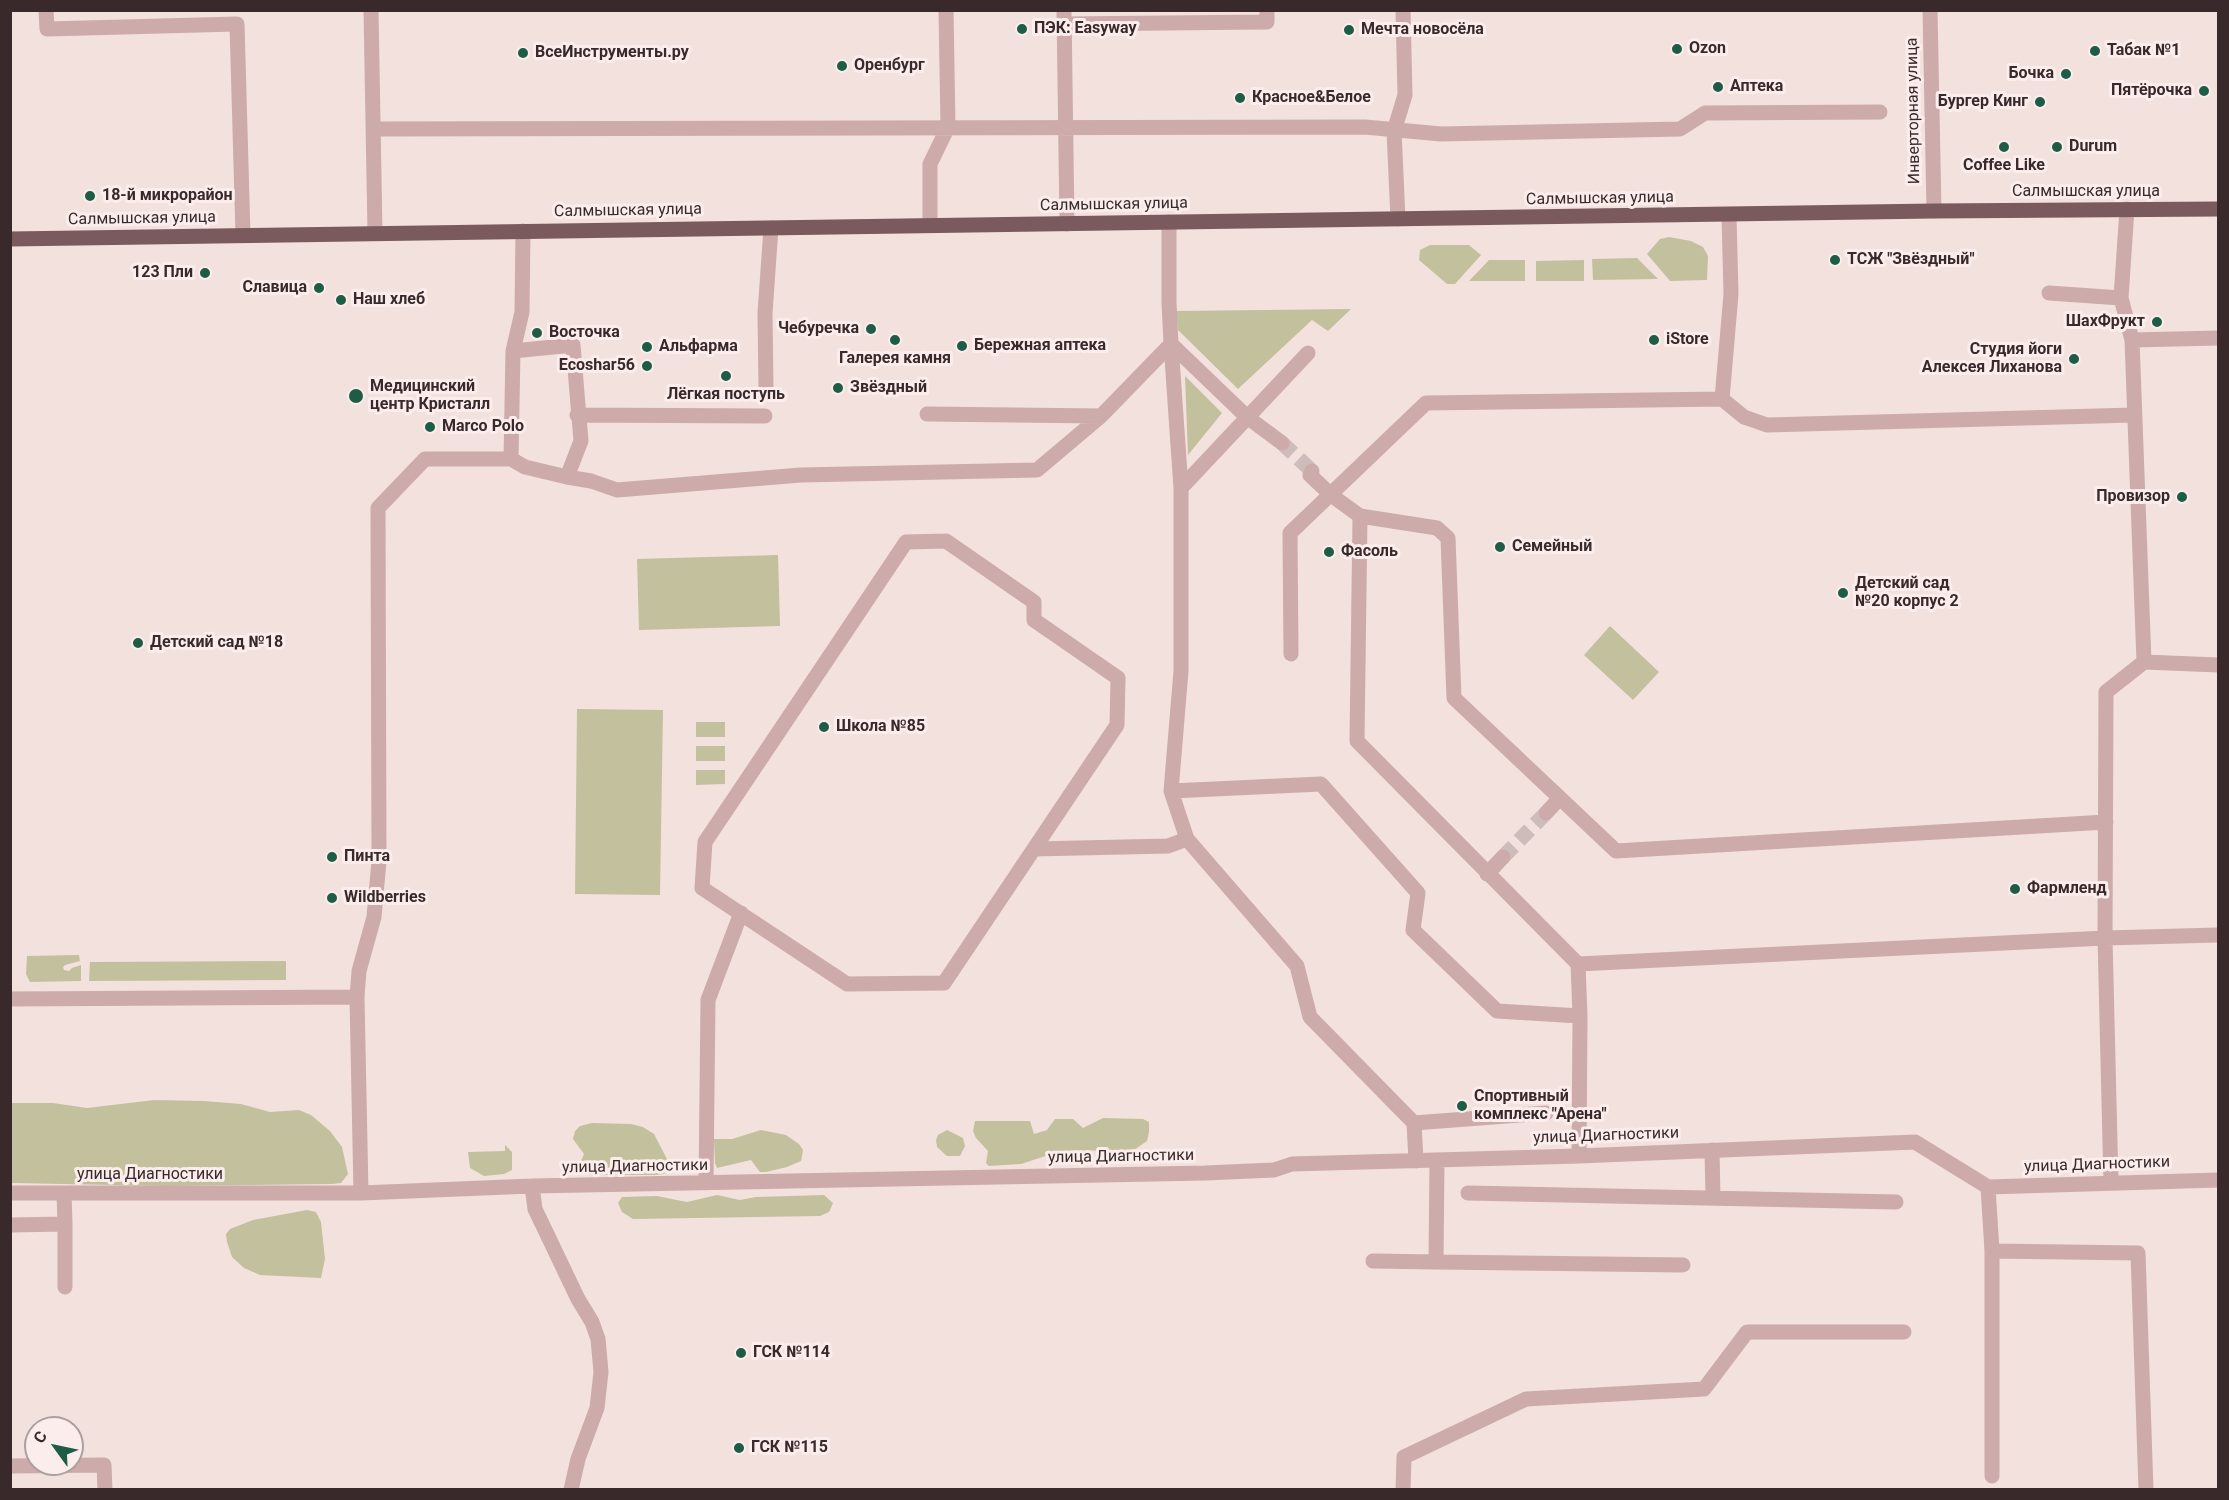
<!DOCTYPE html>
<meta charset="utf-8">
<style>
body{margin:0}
#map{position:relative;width:2229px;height:1500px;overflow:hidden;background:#f3e1de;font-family:Roboto,sans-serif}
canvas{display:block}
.frame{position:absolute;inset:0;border:12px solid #39292b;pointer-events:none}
.north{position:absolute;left:24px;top:1416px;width:60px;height:60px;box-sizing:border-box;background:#faedeb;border:2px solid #ad9f9e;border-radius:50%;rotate:303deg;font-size:16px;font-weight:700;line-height:24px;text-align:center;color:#39292b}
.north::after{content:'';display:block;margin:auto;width:21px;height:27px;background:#1e5c46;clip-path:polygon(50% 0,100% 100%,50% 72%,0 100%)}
</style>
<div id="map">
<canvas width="2229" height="1500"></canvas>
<div class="frame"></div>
<div class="north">С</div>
</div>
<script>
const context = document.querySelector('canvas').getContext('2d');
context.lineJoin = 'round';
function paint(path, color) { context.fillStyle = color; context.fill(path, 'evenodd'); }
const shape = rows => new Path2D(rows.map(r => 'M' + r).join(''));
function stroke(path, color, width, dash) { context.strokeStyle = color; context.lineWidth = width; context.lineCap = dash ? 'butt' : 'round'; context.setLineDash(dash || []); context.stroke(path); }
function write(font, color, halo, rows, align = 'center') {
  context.font = font + ' Roboto,sans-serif'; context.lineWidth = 6; context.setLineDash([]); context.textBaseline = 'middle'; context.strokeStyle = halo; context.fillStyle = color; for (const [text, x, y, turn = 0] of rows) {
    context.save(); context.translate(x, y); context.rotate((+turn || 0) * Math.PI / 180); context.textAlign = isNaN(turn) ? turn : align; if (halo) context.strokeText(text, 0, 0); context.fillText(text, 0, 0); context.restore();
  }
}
paint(shape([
 [1669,237,1691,241,1703,247,1708,256,1707,280,1670,281,1647,254,1660,239],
 [1430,245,1469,245,1481,255,1455,284,1447,284,1419,260,1420,250],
 [1637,258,1658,279,1593,280,1592,259],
 [1489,260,1525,260,1525,281,1469,281],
 [1584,260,1584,281,1536,281,1536,261],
 [1351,309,1328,331,1312,320,1238,389,1178,330,1176,311],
 [1185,376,1222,413,1188,455],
 [778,555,780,626,639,630,637,559],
 [1610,626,1659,672,1633,700,1584,655],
 [577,709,663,710,660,895,575,894],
 [696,722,725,722,725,737,696,737],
 [696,746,725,746,725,761,696,761],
 [696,770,725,770,725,784,696,785],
 [79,955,80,961,65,965,63,967,64,970,69,971,72,968,81,965,81,981,30,982,26,974,27,956],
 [286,961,286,980,89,981,90,962],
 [154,1100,204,1101,241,1104,270,1112,299,1110,311,1115,330,1131,342,1147,348,1174,341,1183,332,1184,166,1186,11,1183,10,1103,53,1103,87,1108],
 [1103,1118,1143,1119,1149,1122,1149,1132,1147,1141,1134,1150,1061,1151,1021,1164,989,1166,986,1163,988,1151,976,1138,973,1131,975,1121,1030,1121,1034,1134,1047,1130,1055,1119,1073,1119,1083,1128],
 [592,1123,631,1124,643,1127,654,1134,668,1161,667,1170,664,1174,655,1175,589,1175,580,1172,579,1166,584,1154,573,1139,575,1131,580,1126],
 [761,1130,786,1135,799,1144,803,1150,801,1161,787,1167,766,1172,760,1172,751,1160,717,1168,715,1163,714,1139,732,1139],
 [947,1130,963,1138,965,1146,960,1156,947,1156,937,1147,936,1140,938,1135],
 [505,1145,512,1152,512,1170,504,1174,484,1176,470,1168,468,1152,505,1151],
 [717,1195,740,1200,756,1197,824,1195,833,1203,829,1212,820,1216,633,1219,622,1212,618,1203,622,1197,657,1196,687,1202],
 [307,1210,316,1212,321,1222,325,1259,321,1278,260,1275,244,1268,232,1257,227,1242,226,1234,230,1229,253,1220]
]), '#c3c09e');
stroke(shape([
 [1282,443,1312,471],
 [1503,857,1546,813]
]), '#cebcba', 15, [15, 8]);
stroke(shape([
 [46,10,47,29,237,24,243,235],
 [371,10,375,233],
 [1064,10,1067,224],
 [1930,10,1934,211],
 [1063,24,1267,22,1267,10],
 [374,129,1365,127,1441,134,1680,129,1705,113,1880,112],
 [1398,219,1394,131,1405,95,1403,10],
 [1169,222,1169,302,1171,344,1247,417,1282,443],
 [930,225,930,164,948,127,946,10],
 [2049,293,2121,298],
 [2132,340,2218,338],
 [1171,344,1181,488],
 [1308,353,1181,488,1181,671,1171,791,1187,839,1297,966,1310,1017,1414,1123,1416,1161],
 [766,388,765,313,771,228],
 [1722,399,1744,417,1767,425,2134,415],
 [927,414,1101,416],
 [577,415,765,416],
 [511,459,513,351,522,312,523,231],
 [1312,471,1310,475,1331,495,1360,516,1357,741,1578,964,2105,938,2106,692,2144,662,2132,340,2121,298,2127,209],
 [567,477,591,481,617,490,801,475,1037,470,1101,416,1171,344],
 [1360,516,1437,528,1448,538,1454,698,1616,851,2106,822],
 [946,541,1034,602,1034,620,1118,678,1117,725,944,983,847,984,702,888,705,842,906,542,946,541],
 [1291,654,1290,533,1426,403,1722,399,1731,294,1729,215],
 [2144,662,2218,665],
 [1171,791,1321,784,1418,893,1413,930,1497,1011,1580,1016,1578,964],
 [1546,813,1560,798],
 [1034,849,1168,846,1187,839],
 [1487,874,1503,857],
 [10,999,357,997],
 [1414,1123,1546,1113],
 [1712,1150,1713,1198],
 [1579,1156,1580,1016],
 [1437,1160,1436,1262,1683,1265],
 [706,1183,708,1000,741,913],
 [2111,1183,2105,938,2218,935],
 [532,1186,535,1209,578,1299,592,1322,598,1339,601,1372,597,1408,578,1459,571,1490],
 [1988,1187,1992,1251,1992,1476],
 [10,1193,361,1193,532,1186,1205,1173,1274,1170,1292,1164,1579,1156,1915,1142,1988,1187,2218,1180],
 [64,1193,65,1224],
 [361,1193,357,997,359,971,374,917,379,861,378,508,425,459,511,459,525,467,567,477,581,441,573,345,513,351],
 [1468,1193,1896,1202],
 [10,1225,65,1224,65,1287],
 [1992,1251,2138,1253,2146,1490],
 [1373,1261,1436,1262],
 [10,1466,104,1465,105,1490],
 [1403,1490,1404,1457,1526,1399,1704,1389,1747,1332,1904,1332]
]), '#ccabaa', 15);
stroke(shape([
 [10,239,1934,211,2218,209]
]), '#7b5a5d', 15);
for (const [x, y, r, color] of [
 [1022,29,6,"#1e5c46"],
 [1349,30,6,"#1e5c46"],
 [1677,49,6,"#1e5c46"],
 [2095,51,6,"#1e5c46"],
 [523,53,6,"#1e5c46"],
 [842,66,6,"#1e5c46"],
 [2066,74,6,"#1e5c46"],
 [1718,87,6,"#1e5c46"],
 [2204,91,6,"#1e5c46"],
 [1240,98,6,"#1e5c46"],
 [2040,102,6,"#1e5c46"],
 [2004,147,6,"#1e5c46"],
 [2057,147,6,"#1e5c46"],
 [90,196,6,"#1e5c46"],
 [1835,260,6,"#1e5c46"],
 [205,273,6,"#1e5c46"],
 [319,288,6,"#1e5c46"],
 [341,300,6,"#1e5c46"],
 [2157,322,6,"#1e5c46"],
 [871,329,6,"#1e5c46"],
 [537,333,6,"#1e5c46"],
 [895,340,6,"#1e5c46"],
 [1654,340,6,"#1e5c46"],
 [962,346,6,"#1e5c46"],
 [647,347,6,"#1e5c46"],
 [2074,359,6,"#1e5c46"],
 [647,366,6,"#1e5c46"],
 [726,376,6,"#1e5c46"],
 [838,388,6,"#1e5c46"],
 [356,396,8,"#1e5c46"],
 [430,427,6,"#1e5c46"],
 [2182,497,6,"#1e5c46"],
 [1500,547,6,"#1e5c46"],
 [1329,552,6,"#1e5c46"],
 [1843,593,6,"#1e5c46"],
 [138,643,6,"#1e5c46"],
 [824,727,6,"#1e5c46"],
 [332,857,6,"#1e5c46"],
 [2015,889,6,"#1e5c46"],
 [332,898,6,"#1e5c46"],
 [1462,1106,6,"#1e5c46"],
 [741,1353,6,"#1e5c46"],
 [739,1448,6,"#1e5c46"]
]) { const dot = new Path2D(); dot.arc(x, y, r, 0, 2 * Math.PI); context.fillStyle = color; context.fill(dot); stroke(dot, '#faedeb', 2); }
write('bold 16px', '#39292b', '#faedeb', [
 ["ПЭК: Easyway",1034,29],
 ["Мечта новосёла",1361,30],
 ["Ozon",1689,49],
 ["Табак №1",2107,51],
 ["ВсеИнструменты.ру",535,53],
 ["Оренбург",854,66],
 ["Бочка",2054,74,"right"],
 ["Аптека",1730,87],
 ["Пятёрочка",2192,91,"right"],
 ["Красное&Белое",1252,98],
 ["Бургер Кинг",2028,102,"right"],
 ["Durum",2069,147],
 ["Coffee Like",2004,166,"center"],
 ["18-й микрорайон",102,196],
 ["ТСЖ \"Звёздный\"",1847,260],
 ["123 Пли",193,273,"right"],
 ["Славица",307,288,"right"],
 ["Наш хлеб",353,300],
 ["ШахФрукт",2145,322,"right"],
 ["Чебуречка",859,329,"right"],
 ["Восточка",549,333],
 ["iStore",1666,340],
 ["Бережная аптека",974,346],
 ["Альфарма",659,347],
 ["Студия йоги",2062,350,"right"],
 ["Алексея Лиханова",2062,368,"right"],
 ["Галерея камня",895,359,"center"],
 ["Ecoshar56",635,366,"right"],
 ["Медицинский",370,387],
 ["центр Кристалл",370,405],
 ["Звёздный",850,388],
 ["Лёгкая поступь",726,395,"center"],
 ["Marco Polo",442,427],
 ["Провизор",2170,497,"right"],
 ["Семейный",1512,547],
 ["Фасоль",1341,552],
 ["Детский сад",1855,584],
 ["№20 корпус 2",1855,602],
 ["Детский сад №18",150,643],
 ["Школа №85",836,727],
 ["Пинта",344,857],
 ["Фармленд",2027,889],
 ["Wildberries",344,898],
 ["Спортивный",1474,1097],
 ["комплекс \"Арена\"",1474,1115],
 ["ГСК №114",753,1353],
 ["ГСК №115",751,1448]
], 'left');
write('16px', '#39292b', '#faedeb', [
 ["Инверторная улица",1914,111,-91],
 ["Салмышская улица",2086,192],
 ["Салмышская улица",1600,199,-1],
 ["Салмышская улица",1114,205,-1],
 ["Салмышская улица",628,211,-1],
 ["Салмышская улица",142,219,-1],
 ["улица Диагностики",1606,1136,-2],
 ["улица Диагностики",1121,1157,-1],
 ["улица Диагностики",2097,1165,-2],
 ["улица Диагностики",635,1167,-1],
 ["улица Диагностики",150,1175]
]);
</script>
